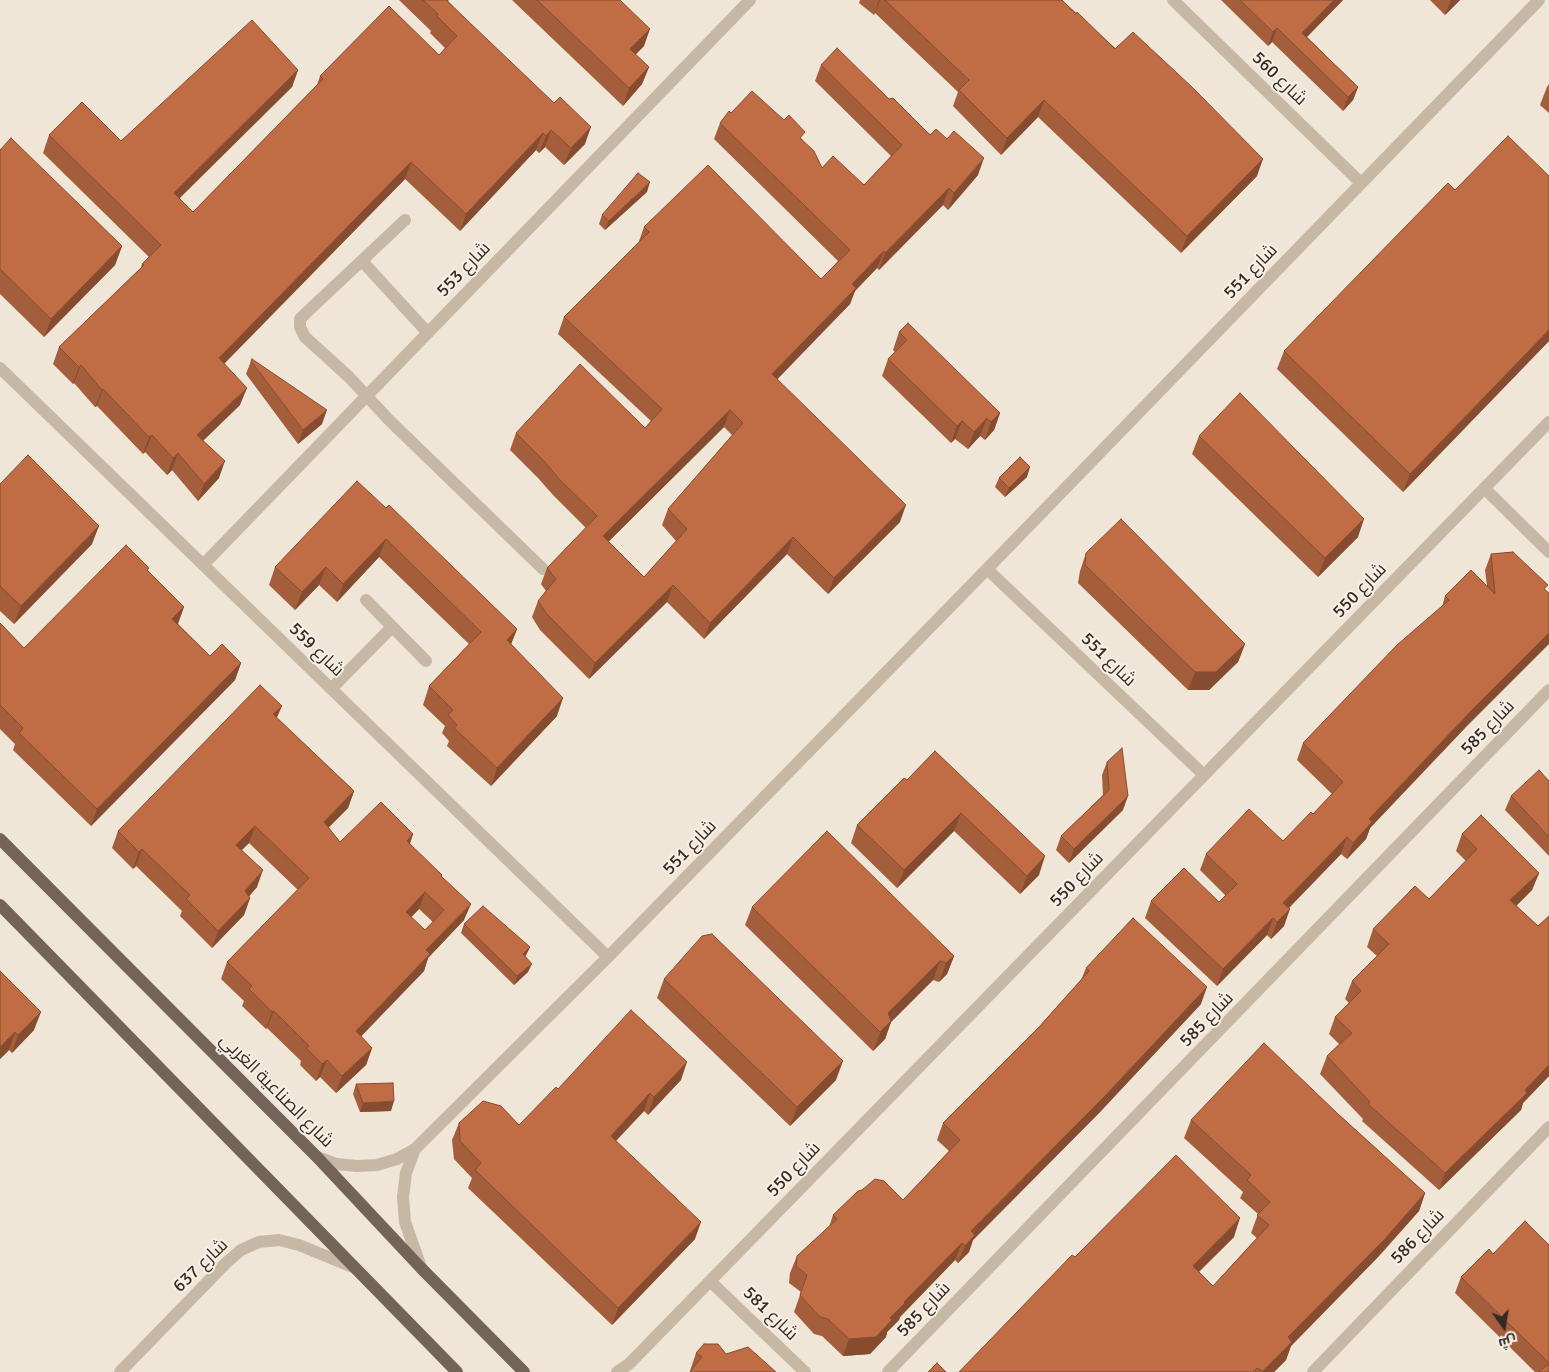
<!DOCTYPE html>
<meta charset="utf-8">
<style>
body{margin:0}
#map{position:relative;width:1549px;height:1372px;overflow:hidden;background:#efe6d8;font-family:Signika,Cairo,sans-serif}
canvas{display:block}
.north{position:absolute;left:1479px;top:1302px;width:50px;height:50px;-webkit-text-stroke:4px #f8f0e4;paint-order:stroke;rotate:167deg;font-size:14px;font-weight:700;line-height:20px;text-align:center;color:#332b26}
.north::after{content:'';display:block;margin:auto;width:18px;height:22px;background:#332b26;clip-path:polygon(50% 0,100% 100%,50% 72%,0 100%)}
</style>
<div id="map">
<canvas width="1549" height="1372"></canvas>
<div class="north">ش</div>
</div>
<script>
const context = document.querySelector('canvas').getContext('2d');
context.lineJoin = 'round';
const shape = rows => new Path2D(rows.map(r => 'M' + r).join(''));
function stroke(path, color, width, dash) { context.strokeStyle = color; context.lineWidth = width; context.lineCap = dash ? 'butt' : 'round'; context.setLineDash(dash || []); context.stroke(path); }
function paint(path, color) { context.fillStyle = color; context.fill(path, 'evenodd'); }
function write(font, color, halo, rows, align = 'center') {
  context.font = font + ' Signika,Cairo,sans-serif'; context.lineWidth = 4; context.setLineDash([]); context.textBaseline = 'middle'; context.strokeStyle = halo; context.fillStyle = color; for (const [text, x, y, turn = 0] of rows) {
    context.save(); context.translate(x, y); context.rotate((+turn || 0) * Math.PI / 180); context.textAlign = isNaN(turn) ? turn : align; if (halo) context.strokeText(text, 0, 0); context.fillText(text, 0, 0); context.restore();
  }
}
stroke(shape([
 [1173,0,1361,183],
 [405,220,306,313,300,319,300,327,305,337,349,377,389,420,543,569],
 [362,261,428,333],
 [0,368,608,957],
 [1484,488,1549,552],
 [203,565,750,0],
 [987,569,1204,775],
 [366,600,426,661],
 [331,689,392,627],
 [415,1149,406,1173,403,1197,405,1222,421,1267],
 [317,1157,336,1164,357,1166,377,1165,397,1159,415,1149,608,957,987,569,1539,0],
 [710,1281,805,1372],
 [120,1372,226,1263,241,1250,259,1242,279,1240,299,1245,355,1268],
 [617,1372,629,1364,1549,422],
 [888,1372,1549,690],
 [1313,1372,1549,1127]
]), '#c7b7a5', 12);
stroke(shape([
 [0,839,317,1157,421,1268,524,1372],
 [0,905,457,1372]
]), '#746357', 12);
paint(shape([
 [399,0,449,0,448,1,585,144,564,165,545,147,539,153,536,150,460,231,405,179,224,364,240,405,203,441,219,478,198,501,172,470,167,475,145,452,143,454,97,406,95,407,74,383,73,384,53,364,59,347,141,268,142,264,149,257,43,153,49,135,121,141,298,70,292,87,179,199,193,212,317,85,320,76,439,55,445,48,430,33,431,31],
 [512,0,620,0,644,46,635,55,649,67,642,84,623,106],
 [860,0,1062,0,1257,176,1181,253,1038,117,1001,155,953,106,958,92,875,13,874,15,859,3],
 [1221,0,1343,0,1307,37,1358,87,1353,100,1343,111,1272,42,1268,46],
 [1430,0,1460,0,1445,15],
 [821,65,889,99,978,175,948,210,943,205,879,270,877,268,855,291,850,304,777,379,900,522,828,594,787,554,704,639,667,602,589,679,540,630,532,617,538,601,546,591,541,584,547,568,586,528,553,495,538,478,510,450,516,433,645,428,651,421,558,334,564,317,638,244,644,227,821,279,838,261,714,139,720,123,731,113,802,139,822,168,864,185,891,156,815,81],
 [724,427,732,435,668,509,662,525,676,541,644,577,608,542],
 [1549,84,1549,113,1540,105,1547,87],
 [0,150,122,246,115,265,44,337,0,294],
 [1549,176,1549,341,1403,492,1277,369,1284,351,1455,190],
 [647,192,605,230,599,224,602,215],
 [899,332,1000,413,994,430,985,440,980,436,968,449,955,439,951,443,882,376,888,359,895,352,893,350],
 [251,361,322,424,298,444,246,374],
 [1199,436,1358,537,1318,577,1192,454],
 [1027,477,1005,497,995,487,999,478],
 [0,484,92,544,14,624,0,611],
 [386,508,517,629,511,644,557,716,491,786,447,746,449,741,442,733,445,726,423,705,429,686,469,644,379,557,337,602,319,585,295,610,269,585,275,567],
 [1513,552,1465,728,1370,828,1366,839,1347,859,1341,854,1289,908,1284,926,1271,939,1267,935,1217,986,1145,918,1151,901,1219,902,1226,896,1200,870,1206,854,1283,841,1313,814,1332,794,1297,760,1303,743,1442,607,1445,596,1487,586,1485,570,1491,554],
 [1086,553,1245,644,1238,662,1209,690,1188,690,1078,583,1080,571],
 [148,571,178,624,210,656,241,663,235,680,91,826,13,750,15,744,0,729,0,623,24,648],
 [277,718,354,791,348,808,328,828,340,842,413,834,410,844,441,877,464,920,428,958,424,971,361,1036,372,1048,366,1065,336,1093,320,1077,316,1081,300,1065,301,1061,267,1028,266,1029,242,1006,244,1001,221,979,227,962,298,890,249,843,241,851,257,887,249,896,250,898,244,915,212,948,180,916,182,911,136,866,133,869,112,848,118,831],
 [419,909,433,922,425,930,411,917],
 [935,751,1039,875,1020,894,954,831,897,888,851,843,857,825,907,780],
 [1107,762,1123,810,1069,863,1056,850,1061,836,1103,795,1102,775],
 [1549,781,1549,856,1505,810,1511,796],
 [1462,834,1539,873,1532,890,1516,906,1538,926,1549,916,1549,1076,1523,1103,1521,1110,1439,1190,1362,1121,1363,1119,1320,1074,1327,1056,1339,1044,1329,1034,1335,1017,1349,1003,1345,999,1352,981,1377,956,1367,947,1373,929,1429,899,1466,861,1456,851],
 [752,907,954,956,947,974,939,982,933,980,891,1022,885,1039,873,1051,745,925],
 [464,924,530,947,525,957,528,972,514,985,461,933],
 [1086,968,1201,1004,1100,1112,973,1240,969,1252,958,1263,955,1260,900,1317,899,1320,887,1332,886,1337,870,1354,843,1356,822,1336,814,1334,794,1312,801,1292,789,1283,790,1273,797,1256,829,1227,833,1215,903,1200,949,1151,937,1140,943,1123,1039,1027,1081,980],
 [0,971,34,1030,12,1053,9,1050,0,1059],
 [664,979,836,1080,790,1126,657,998],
 [681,1080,648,1115,644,1111,616,1141,695,1239,612,1325,468,1188,472,1178,454,1159,452,1140,459,1123,519,1125,558,1089],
 [356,1084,391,1111,360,1112,353,1094],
 [1337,1113,1425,1193,1419,1211,1378,1257,1291,1346,1286,1360,1274,1372,959,1372,1075,1257,1234,1237,1199,1272,1213,1286,1257,1238,1251,1233,1258,1214,1240,1198,1243,1192,1184,1138,1191,1120],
 [1549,1245,1549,1372,1535,1372,1455,1293,1461,1277,1493,1254],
 [718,1344,691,1371,690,1371,696,1353]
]), '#a55e3b');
paint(shape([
 [879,0,880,0,875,13,874,15],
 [1334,0,1343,0,1297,47,1302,33],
 [1451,0,1460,0,1445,15],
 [1277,28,1272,42,1268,46,1273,32],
 [650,29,644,46,623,67,630,49],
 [649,67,642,84,623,106,629,88],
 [298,70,292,87,167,210,174,193],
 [1358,87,1353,100,1343,111,1348,97],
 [1044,100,1038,117,1001,155,1007,138],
 [591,127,585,144,564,165,571,148],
 [551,130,545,147,539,153,546,136],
 [543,133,536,150,460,231,466,214],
 [984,158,978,175,948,210,954,193],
 [1263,159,1257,176,1181,253,1187,236],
 [411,162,405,179,213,375,219,358],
 [650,182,647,192,605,230,609,221],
 [949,188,943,205,879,270,885,253],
 [122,246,115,265,44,337,51,319],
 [884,251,877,268,855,291,850,304,766,391,772,374,852,284],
 [1549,330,1549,341,1403,492,1410,474],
 [81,365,74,383,73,384,79,367],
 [247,388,240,405,191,452,197,435],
 [103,389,97,406,95,407,102,390],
 [327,410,322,424,298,444,303,430],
 [730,410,724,427,597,553,603,536],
 [1000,413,994,430,985,440,991,422],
 [987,418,980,436,968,449,974,432],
 [962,421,955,439,951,443,957,426],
 [152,435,145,452,143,454,149,437],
 [178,453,172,470,167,475,173,458],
 [225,461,219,478,198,501,204,484],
 [1030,467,1027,477,1005,497,1009,488],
 [906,505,900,522,828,594,834,578],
 [1364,519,1358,537,1318,577,1325,558],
 [99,526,92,544,14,624,21,606],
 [793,537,787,554,704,639,710,623],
 [386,539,379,557,337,602,343,584],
 [326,567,319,585,295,610,302,592],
 [673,585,667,602,589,679,595,663],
 [184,607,178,624,166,637,172,619],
 [517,629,510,647,507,640],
 [1549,633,1549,644,1465,728,1370,828,1366,839,1347,859,1353,843,1369,819,1471,711],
 [1245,644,1238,662,1209,690,1188,690,1195,672],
 [241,663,235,680,91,826,97,809],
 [563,698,557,716,491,786,497,768],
 [282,706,275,722,273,714],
 [354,791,348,808,317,839,324,822],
 [1128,796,1123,810,1069,863,1074,849],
 [961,813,954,831,897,888,904,870],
 [255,826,249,843,229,862,236,845],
 [413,834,407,851,407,841],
 [1347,837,1341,854,1277,920,1283,903],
 [142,849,136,866,133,869,139,852],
 [1045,856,1039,875,1020,894,1027,876],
 [263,870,257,887,239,908,245,891],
 [1539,873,1532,890,1504,918,1510,900],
 [425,892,419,909,400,929,406,912],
 [250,898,244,915,212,948,218,931],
 [471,904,464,920,428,958,424,971,350,1048,356,1031,426,950],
 [1290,909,1284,926,1271,939,1277,922],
 [1273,918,1267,935,1217,986,1223,969],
 [530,947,526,955,520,963,523,954],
 [954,956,947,974,939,982,946,963],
 [940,961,933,980,891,1022,885,1039,873,1051,888,1013],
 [532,964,528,972,514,985,517,976],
 [1207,987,1201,1004,1100,1112,973,1240,969,1252,958,1263,965,1246,971,1231],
 [274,1011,267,1028,266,1029,272,1012],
 [41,1012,34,1030,12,1053,18,1035],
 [15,1032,9,1050,0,1059,0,1047],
 [372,1048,366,1065,336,1093,342,1076],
 [327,1060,320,1077,316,1081,322,1064],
 [843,1061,836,1080,790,1126,797,1107],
 [687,1062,681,1080,648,1115,654,1097],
 [1549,1065,1549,1076,1523,1103,1521,1110,1439,1190,1445,1173],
 [650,1093,644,1111,604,1153,611,1136],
 [394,1101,391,1111,360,1112,363,1103],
 [1425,1193,1419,1211,1378,1257,1291,1346,1286,1360,1274,1372,1263,1372,1288,1337],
 [1240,1218,1234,1237,1186,1284,1193,1266],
 [701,1222,695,1239,612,1325,618,1308],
 [962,1243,955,1260,900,1317,899,1320,887,1332,886,1337,870,1354,843,1356,849,1339,890,1318,904,1302]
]), '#864c30');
const building = shape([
 [423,0,446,0,554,103,560,97,591,127,571,148,551,130,546,136,543,133,466,214,411,162,219,358,247,388,197,435,225,461,204,484,178,453,173,458,152,435,149,437,103,389,102,390,81,365,79,367,59,347,144,265,142,264,161,245,49,135,82,102,121,141,252,20,298,70,174,193,193,212,323,79,320,76,389,6,439,55,457,36,437,16,438,14,423,0],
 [537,0,620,0,650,29,630,49,649,67,629,88,537,0],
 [885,0,1062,0,1076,14,1077,12,1115,49,1133,32,1193,88,1263,159,1187,236,1044,100,1007,138,959,90,969,80,885,0],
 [1240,0,1334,0,1302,33,1358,87,1348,97,1277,28,1273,32,1240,0],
 [837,48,889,99,893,98,930,135,936,129,947,139,954,131,984,158,954,193,949,188,885,253,884,251,852,284,856,288,772,374,906,505,834,578,793,537,710,623,673,585,595,663,546,613,538,601,556,579,547,568,597,516,559,479,544,461,516,433,580,364,645,428,662,409,564,317,649,232,644,227,708,165,821,279,850,250,720,123,729,111,731,113,752,91,784,120,789,115,805,132,800,138,814,151,822,168,833,156,864,185,902,145,821,65,837,48],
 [730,410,743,423,668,509,687,529,644,577,603,536,730,410],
 [1508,136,1549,176,1549,330,1410,474,1284,351,1448,183,1455,190,1508,136],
 [11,138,122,246,51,319,0,269,0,150,11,138],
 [638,173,650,182,609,221,602,215,638,173],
 [908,323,1000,413,991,422,987,418,974,432,962,421,957,426,888,359,907,340,899,332,908,323],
 [252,359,327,410,303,430,251,361,252,359],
 [1240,393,1364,519,1325,558,1199,436,1240,393],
 [28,455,99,526,21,606,0,586,0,484,28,455],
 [1020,457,1030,467,1009,488,999,478,1020,457],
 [357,481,386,508,389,505,517,629,507,640,563,698,497,768,454,728,457,725,448,715,453,710,429,686,481,632,386,539,343,584,326,567,302,592,275,567,357,481],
 [1121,519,1245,644,1216,672,1195,672,1085,565,1086,553,1121,519],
 [126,545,149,568,147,570,184,607,172,619,210,656,222,644,241,663,97,809,19,733,23,728,0,705,0,623,24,648,126,545],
 [1513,552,1548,585,1544,589,1549,593,1549,633,1471,711,1369,819,1372,822,1353,843,1347,837,1283,903,1290,909,1277,922,1273,918,1223,969,1151,901,1184,868,1219,902,1237,884,1206,854,1249,809,1283,841,1311,812,1313,814,1343,782,1303,743,1397,645,1449,600,1445,596,1471,570,1495,594,1491,554,1513,552],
 [260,685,282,706,273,714,354,791,324,822,340,842,381,802,413,834,407,841,442,875,441,876,471,904,426,950,430,954,356,1031,372,1048,342,1076,327,1060,322,1064,306,1048,309,1046,274,1011,272,1012,249,989,252,986,227,962,309,878,255,826,236,845,263,870,245,891,250,898,218,931,186,899,190,895,142,849,139,852,118,831,260,685],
 [425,892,444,910,425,930,406,912,425,892],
 [1122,748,1128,796,1074,849,1061,836,1109,790,1107,762,1122,748],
 [935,751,1045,856,1027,876,961,813,904,870,857,825,904,778,907,780,935,751],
 [1539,770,1549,781,1549,837,1511,796,1539,770],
 [1481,815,1539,873,1510,900,1538,926,1549,916,1549,1065,1525,1090,1527,1093,1445,1173,1368,1104,1370,1102,1327,1056,1352,1033,1335,1017,1361,991,1352,981,1389,944,1373,929,1415,886,1429,899,1477,849,1462,834,1481,815],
 [827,831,954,956,946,963,940,961,888,1013,891,1021,880,1032,752,907,827,831],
 [483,906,530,947,523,954,532,964,517,976,464,924,483,906],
 [1133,918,1207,987,1106,1095,971,1231,975,1235,965,1246,962,1243,904,1302,905,1303,890,1318,892,1320,876,1337,849,1339,828,1319,820,1317,800,1295,807,1275,796,1266,797,1256,837,1219,833,1215,858,1191,862,1190,875,1179,884,1181,903,1200,960,1140,943,1123,1039,1027,1089,971,1086,968,1133,918],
 [712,934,843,1061,797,1107,664,979,702,936,712,934],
 [0,971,41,1012,18,1035,15,1032,0,1047,0,971],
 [631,1010,687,1062,654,1097,650,1093,611,1136,701,1222,618,1308,475,1170,481,1163,460,1141,459,1123,483,1101,501,1106,519,1125,556,1087,558,1089,631,1010],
 [1264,1043,1337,1113,1425,1193,1385,1239,1288,1337,1292,1342,1263,1371,1257,1368,1253,1372,959,1372,1072,1255,1075,1257,1176,1155,1240,1218,1193,1266,1213,1286,1269,1225,1257,1215,1270,1202,1247,1180,1251,1175,1191,1120,1264,1043],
 [393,1083,394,1101,363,1103,356,1084,393,1083],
 [1525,1221,1549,1245,1549,1363,1461,1277,1489,1249,1493,1254,1525,1221],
 [704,1344,718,1344,726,1354,748,1347,776,1372,690,1372,702,1357,696,1353,704,1344],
 [937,1363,946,1372,928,1372,937,1363],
 [1549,1364,1549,1372,1538,1372,1549,1364]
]);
paint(building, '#c06d45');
stroke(building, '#864c30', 1);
write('18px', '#332b26', '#f8f0e4', [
 ["شارع 560",1279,79,44],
 ["شارع 553",464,270,-46],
 ["شارع 551",1251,272,-46],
 ["شارع 550",1360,591,-46],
 ["شارع 559",316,650,44],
 ["شارع 551",1108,660,44],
 ["شارع 585",1488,728,-46],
 ["شارع 551",690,848,-46],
 ["شارع 550",1077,880,-46],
 ["شارع 585",1207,1020,-46],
 ["شارع الصناعية الغربي",276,1091,45],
 ["شارع 550",794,1170,-46],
 ["شارع 586",1418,1237,-46],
 ["شارع 637",201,1266,-44],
 ["شارع 585",924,1310,-46],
 ["شارع 581",770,1314,44]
]);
</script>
